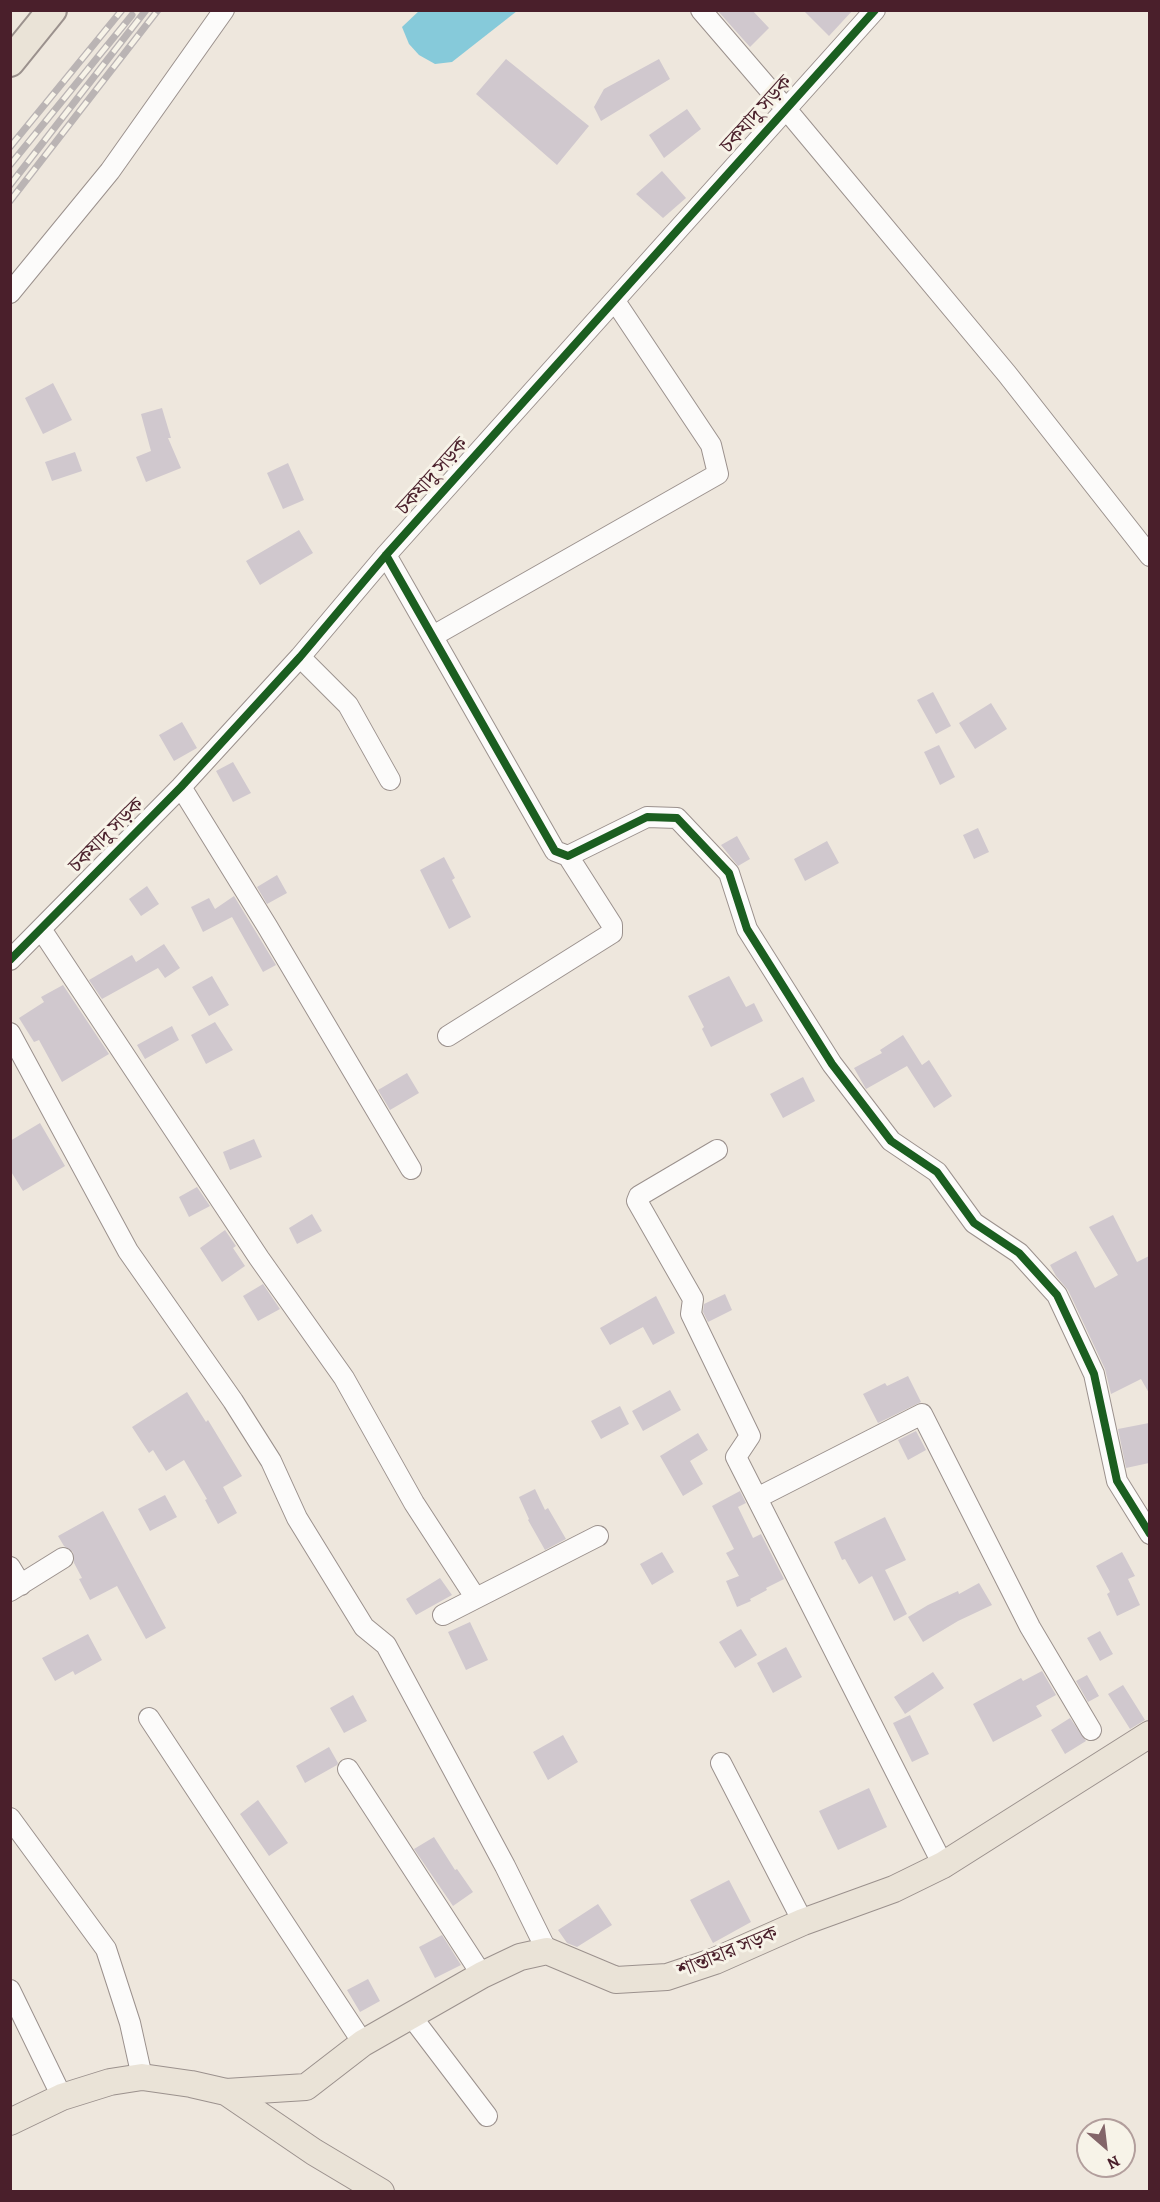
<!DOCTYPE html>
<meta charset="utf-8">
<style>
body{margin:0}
#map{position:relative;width:1160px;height:2202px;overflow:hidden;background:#eee7dd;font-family:Alegreya,serif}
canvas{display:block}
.frame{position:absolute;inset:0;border:12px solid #4a1f2b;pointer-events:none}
.north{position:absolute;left:1076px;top:2118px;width:60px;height:60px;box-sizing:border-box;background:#f7f3e8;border:2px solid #b29e9c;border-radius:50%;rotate:152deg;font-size:16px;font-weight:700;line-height:24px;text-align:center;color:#4a1f2b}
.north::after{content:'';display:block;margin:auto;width:21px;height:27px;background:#836569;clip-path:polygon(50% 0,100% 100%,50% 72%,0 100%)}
</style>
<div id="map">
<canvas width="1160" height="2202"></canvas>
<div class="frame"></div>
<div class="north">N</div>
</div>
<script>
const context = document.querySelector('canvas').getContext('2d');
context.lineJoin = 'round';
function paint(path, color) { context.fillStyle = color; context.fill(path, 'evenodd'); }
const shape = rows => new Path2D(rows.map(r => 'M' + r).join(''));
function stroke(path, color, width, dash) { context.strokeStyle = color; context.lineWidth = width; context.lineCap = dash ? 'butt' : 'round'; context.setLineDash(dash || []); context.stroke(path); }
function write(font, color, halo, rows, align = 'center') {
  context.font = font + ' Alegreya,"Noto Serif Bengali",serif'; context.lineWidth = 6; context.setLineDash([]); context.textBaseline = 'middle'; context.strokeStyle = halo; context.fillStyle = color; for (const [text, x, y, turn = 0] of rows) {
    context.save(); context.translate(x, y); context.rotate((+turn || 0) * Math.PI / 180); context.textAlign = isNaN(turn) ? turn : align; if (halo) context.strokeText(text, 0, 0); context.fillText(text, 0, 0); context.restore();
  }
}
paint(shape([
 [420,10,517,10,517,11,452,62,435,64,419,55,409,44,402,27]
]), '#86cada');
paint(shape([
 [717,10,752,10,769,28,750,47],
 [803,10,853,10,829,36],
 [506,59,589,126,557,165,476,94],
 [659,59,670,79,601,121,594,107,604,89],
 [687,109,701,129,664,158,649,135],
 [662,171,686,198,663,218,636,194],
 [53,383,72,420,43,434,25,398],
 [162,408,171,438,168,438,181,468,146,482,136,457,151,451,141,414],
 [75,452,82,471,52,481,45,462],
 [288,463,304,500,283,509,267,473],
 [299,530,313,553,260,585,246,561],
 [933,692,951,726,936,734,917,700],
 [991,703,1007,729,975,749,959,723],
 [182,722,197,748,174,761,159,735],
 [939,745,955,777,940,785,924,752],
 [233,762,251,793,233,802,216,771],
 [978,828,989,852,974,859,963,835],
 [737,836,750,859,738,866,721,845],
 [827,841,839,863,805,881,794,859],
 [444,857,455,878,452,880,471,917,449,929,420,870],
 [277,875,287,893,267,904,257,887],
 [147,886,159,904,141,916,129,899],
 [234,896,276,965,263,972,232,917,203,932,191,907,209,898,215,909],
 [164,944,180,968,165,978,158,968,102,999,89,980,132,955,136,962],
 [212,976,229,1005,209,1016,192,987],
 [729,976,746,1007,754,1003,763,1021,711,1047,702,1029,704,1027,688,996],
 [63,985,109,1054,62,1082,39,1040,34,1042,19,1018,44,1002,41,997],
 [215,1022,233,1050,206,1064,191,1035],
 [172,1026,179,1040,145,1059,137,1045],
 [903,1035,922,1065,929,1060,952,1096,934,1108,907,1066,866,1089,854,1068,882,1053,880,1050],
 [407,1073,419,1093,390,1110,378,1090],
 [803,1077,815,1101,783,1118,770,1094],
 [40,1123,65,1166,23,1191,10,1170,10,1141],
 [254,1139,262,1157,230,1170,223,1152],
 [197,1187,210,1206,189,1217,179,1197],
 [312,1214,322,1231,297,1244,289,1228],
 [1113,1215,1137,1262,1149,1256,1149,1393,1141,1379,1111,1394,1105,1369,1068,1290,1056,1276,1050,1265,1076,1251,1095,1288,1118,1275,1089,1227],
 [225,1230,236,1246,233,1248,245,1266,222,1282,200,1248],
 [263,1284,280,1309,258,1321,243,1296],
 [725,1294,732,1310,708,1322,703,1312,704,1304],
 [656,1296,675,1333,653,1345,643,1327,610,1345,600,1328],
 [908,1376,921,1402,878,1423,863,1394,885,1383,887,1386],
 [670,1390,681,1410,643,1431,632,1411],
 [187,1392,206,1422,208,1420,242,1476,223,1487,237,1513,218,1524,205,1500,207,1499,184,1460,166,1471,153,1450,149,1453,132,1427],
 [620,1406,629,1424,601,1439,591,1421],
 [1149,1423,1149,1463,1126,1468,1118,1429],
 [916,1431,926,1450,908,1460,898,1440],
 [698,1433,708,1450,690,1461,703,1484,683,1496,660,1456],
 [535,1489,545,1510,548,1508,566,1539,545,1550,528,1520,529,1519,519,1497],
 [740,1491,746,1503,738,1507,753,1538,761,1534,784,1579,766,1588,767,1590,750,1599,751,1601,737,1607,726,1581,739,1576,726,1553,734,1549,712,1506],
 [165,1495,177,1517,150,1531,138,1509],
 [103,1511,166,1628,146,1639,117,1586,90,1600,79,1579,82,1578,74,1563,73,1552,64,1546,58,1536],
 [885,1517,906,1560,885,1570,907,1614,894,1621,872,1576,859,1584,845,1559,842,1560,834,1542],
 [662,1552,674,1572,652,1585,640,1564],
 [1122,1552,1135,1576,1128,1579,1140,1605,1117,1616,1107,1594,1110,1592,1096,1566],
 [440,1578,452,1595,416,1615,406,1599],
 [979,1583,992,1605,958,1621,923,1642,908,1617,928,1605,958,1591,959,1594],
 [470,1622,488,1660,466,1670,448,1632],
 [741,1629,757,1655,735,1668,719,1642],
 [1100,1631,1113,1654,1100,1661,1087,1638],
 [88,1634,102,1660,75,1675,73,1671,55,1681,42,1658],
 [786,1647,802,1677,773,1693,757,1663],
 [1042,1671,1056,1695,1036,1706,1042,1716,993,1742,973,1704,1021,1678,1023,1681],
 [933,1672,944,1688,905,1714,894,1697],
 [1087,1675,1099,1696,1088,1702,1076,1681],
 [1123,1685,1145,1720,1130,1729,1108,1694],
 [353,1695,367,1721,344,1733,330,1708],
 [910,1715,929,1754,912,1762,893,1723],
 [1070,1718,1086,1741,1065,1754,1051,1730],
 [563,1735,578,1762,548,1780,533,1752],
 [329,1747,338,1763,337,1765,305,1783,296,1766],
 [869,1788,887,1827,838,1850,819,1811],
 [258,1800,288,1843,269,1856,240,1814],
 [434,1837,455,1870,457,1869,473,1892,453,1906,414,1849],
 [729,1880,751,1922,713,1943,690,1900],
 [598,1904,612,1925,577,1947,567,1943,558,1930],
 [442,1935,461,1965,435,1978,419,1947],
 [368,1979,380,2001,360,2012,347,1990]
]), '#d0c8ce');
const minor = shape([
 [701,10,786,109,1007,374,1150,556],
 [10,293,110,171,224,10],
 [386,555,555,851,568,856,647,817,677,818,729,873,747,929,832,1064,891,1141,937,1172,974,1223,1019,1253,1057,1295,1094,1374,1117,1481,1150,1534],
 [433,636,718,474,711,445,615,301],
 [300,657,348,705,390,780],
 [181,787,267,926,411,1169],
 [41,929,259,1258,344,1378,414,1503,475,1597],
 [10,960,181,787,300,657,386,555,875,10],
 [10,1033,128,1251,233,1401,271,1461,297,1518,364,1627,386,1645,505,1866,547,1951],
 [448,1036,612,933,612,925,568,856],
 [717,1150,639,1196,637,1201,693,1299,691,1314,750,1436,736,1457,943,1865],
 [757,1498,922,1414,1030,1627,1091,1730],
 [10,1567,21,1585],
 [10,1591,63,1558],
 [443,1615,598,1536],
 [149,1718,363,2043],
 [721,1763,803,1922],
 [348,1769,482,1975],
 [10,1818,106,1949,130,2023,142,2077],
 [10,1990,62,2097],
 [411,2016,487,2116]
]);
const major = shape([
 [226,2092,314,2152,381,2192],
 [10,2122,62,2097,110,2082,142,2077,191,2084,226,2092,306,2087,363,2043,482,1975,520,1957,547,1951,616,1980,667,1977,715,1961,803,1922,894,1889,943,1865,1150,1734]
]);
const highway = shape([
 [10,62,52,10]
]);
stroke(minor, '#9b918d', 22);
stroke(major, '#9b918d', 28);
stroke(highway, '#9b918d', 32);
stroke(minor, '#fcfbfa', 20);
stroke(major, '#eae3d7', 26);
stroke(highway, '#eae3d7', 28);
const rail = shape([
 [10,147,122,10],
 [10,165,132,15],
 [10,185,146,10],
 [10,201,158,10]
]);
stroke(rail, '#bab4b4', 7);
stroke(rail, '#f7f3e8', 4.5, [14]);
stroke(shape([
 [386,555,555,851,568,856,647,817,677,818,729,873,747,929,832,1064,891,1141,937,1172,974,1223,1019,1253,1057,1295,1094,1374,1117,1481,1150,1534],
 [10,960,181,787,300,657,386,555,875,10]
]), '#1b5e20', 8);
write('21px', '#4a1f2b', '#f7f3e8', [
 ["চকযাদু সড়ক",757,115,-48],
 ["চকযাদু সড়ক",433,477,-48],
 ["চকযাদু সড়ক",107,836,-45],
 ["শান্তাহার সড়ক",728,1953,-22]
]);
</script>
